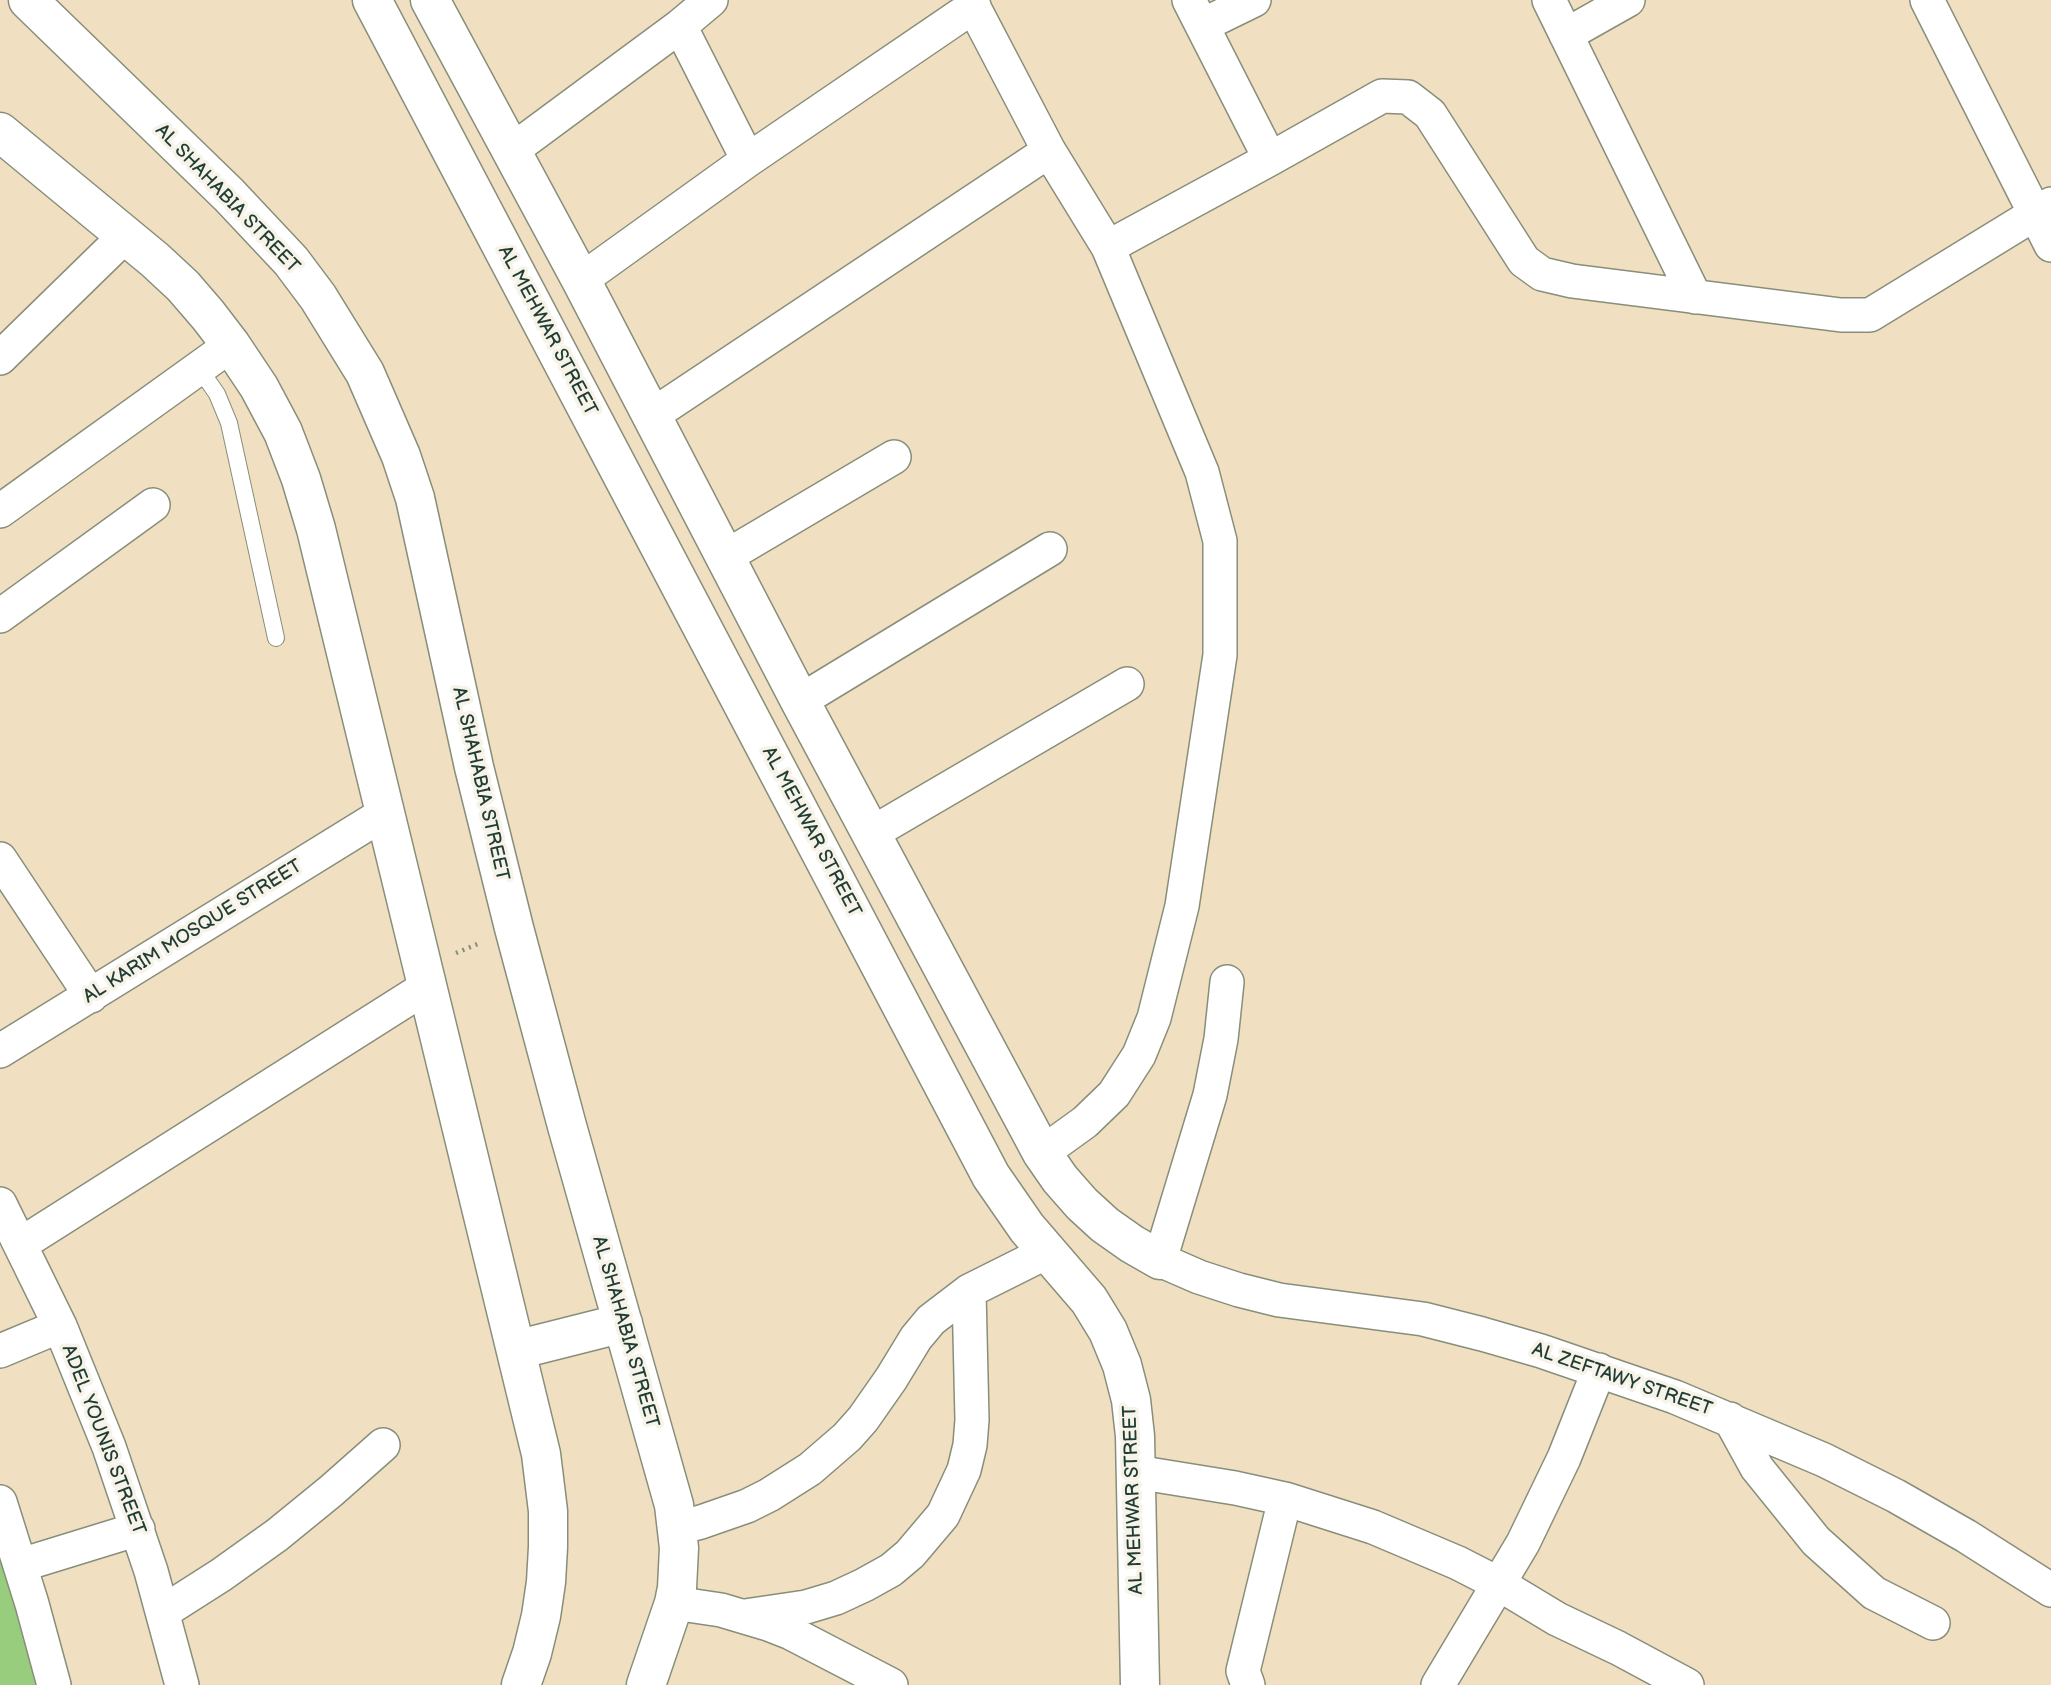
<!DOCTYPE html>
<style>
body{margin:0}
canvas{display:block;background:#f0e0c1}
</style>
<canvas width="2051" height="1685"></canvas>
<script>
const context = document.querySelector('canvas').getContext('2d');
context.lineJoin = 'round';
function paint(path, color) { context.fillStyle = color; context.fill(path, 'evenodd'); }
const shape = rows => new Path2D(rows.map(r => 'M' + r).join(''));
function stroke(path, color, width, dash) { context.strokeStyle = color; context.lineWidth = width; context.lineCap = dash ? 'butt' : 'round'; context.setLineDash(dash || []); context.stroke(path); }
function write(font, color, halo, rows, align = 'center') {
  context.font = font + ' "Balsamiq Sans",sans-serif'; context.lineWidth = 7; context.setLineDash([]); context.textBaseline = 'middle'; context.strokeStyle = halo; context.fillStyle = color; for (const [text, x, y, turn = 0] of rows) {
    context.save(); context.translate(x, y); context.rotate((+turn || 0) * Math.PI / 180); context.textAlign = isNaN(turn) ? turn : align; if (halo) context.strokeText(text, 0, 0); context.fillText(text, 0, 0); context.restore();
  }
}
paint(shape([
 [0,1531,43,1685,0,1685]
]), '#98cd7e');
const service = shape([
 [199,368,217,394,229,423,276,638]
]);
const minor = shape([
 [970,0,1049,151,1108,247,1202,472,1220,541,1220,655,1182,906,1154,1018,1139,1055,1114,1094,1085,1122,1042,1153],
 [1189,0,1270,159],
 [1549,0,1695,297],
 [1927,0,2051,245],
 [1203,25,1254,0],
 [680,26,748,160],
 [1566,35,1628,0],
 [511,151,680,26,711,0],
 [1108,247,1270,159,1382,96,1408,97,1430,114,1524,261,1542,274,1572,281,1841,315,1870,315,2051,204],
 [581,280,748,160,974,6],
 [0,358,126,235],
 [651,416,1049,151],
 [0,511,231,345],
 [725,557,894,457],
 [0,616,153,505],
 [800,701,1050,549],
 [872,833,1127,684],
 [0,859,91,996],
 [1227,982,1221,1039,1210,1095,1160,1260,1199,1277,1239,1290,1279,1300,1423,1319,1482,1334,1541,1351,1675,1397,1824,1460,1896,1496,1966,1536,2051,1590],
 [0,1051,385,813],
 [0,1204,60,1326,109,1447,151,1571,182,1685],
 [21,1244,428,986],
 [0,1351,60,1326],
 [1730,1419,1757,1468,1816,1541,1874,1593,1933,1623],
 [1136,1472,1235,1488,1285,1499,1373,1527,1458,1563,1499,1584,1557,1619,1618,1648,1687,1685],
 [0,1502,32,1604,54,1685],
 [678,1528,701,1522,747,1506,769,1495,810,1469,847,1437,863,1419,891,1379,916,1338,931,1320,969,1291,1047,1252],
 [21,1565,138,1529],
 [674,1603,721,1610,768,1624,791,1633,891,1685],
 [163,1612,221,1575,277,1535,331,1491,383,1445],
 [745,1616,806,1607,836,1598,864,1585,891,1570,910,1554,943,1515,964,1470,970,1445,972,1420,969,1291],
 [1248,1685,1243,1671,1285,1499],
 [1438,1685,1523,1543,1564,1458,1599,1370]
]);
const secondary = shape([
 [372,0,991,1176,1027,1228,1089,1300,1108,1331,1122,1365,1131,1400,1135,1436,1140,1685],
 [430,0,581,280,800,701,1042,1153,1060,1179,1082,1204,1105,1225,1132,1244,1160,1260]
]);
const trunk = shape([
 [28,0,229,195,291,261,318,297,365,373,401,456,415,498,474,767,514,928,567,1126,674,1505,679,1548,677,1588,674,1603,646,1685],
 [0,132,155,260,183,286,208,315,231,345,259,387,283,432,301,479,316,529,541,1454,548,1511,548,1547,546,1582,541,1616,532,1653,521,1685],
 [516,1350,623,1323]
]);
stroke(service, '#888e7a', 18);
stroke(minor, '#888e7a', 36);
stroke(secondary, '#888e7a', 41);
stroke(trunk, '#888e7a', 41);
stroke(shape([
 [456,953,480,943]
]), '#888e7a', 4.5, [2, 5]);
stroke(service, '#fff', 16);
stroke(minor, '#fff', 33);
stroke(secondary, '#fff', 38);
stroke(trunk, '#fff', 38);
write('19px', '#1f3d34', '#f7f3e8', [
 ["AL SHAHABIA STREET",227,199,46],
 ["AL MEHWAR STREET",547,331,62],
 ["AL SHAHABIA STREET",480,784,77],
 ["AL MEHWAR STREET",811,832,62],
 ["AL KARIM MOSQUE STREET",193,932,-32],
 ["AL SHAHABIA STREET",625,1332,74],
 ["AL ZEFTAWY STREET",1622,1380,19],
 ["ADEL YOUNIS STREET",103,1440,69],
 ["AL MEHWAR STREET",1134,1500,-92]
]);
</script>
